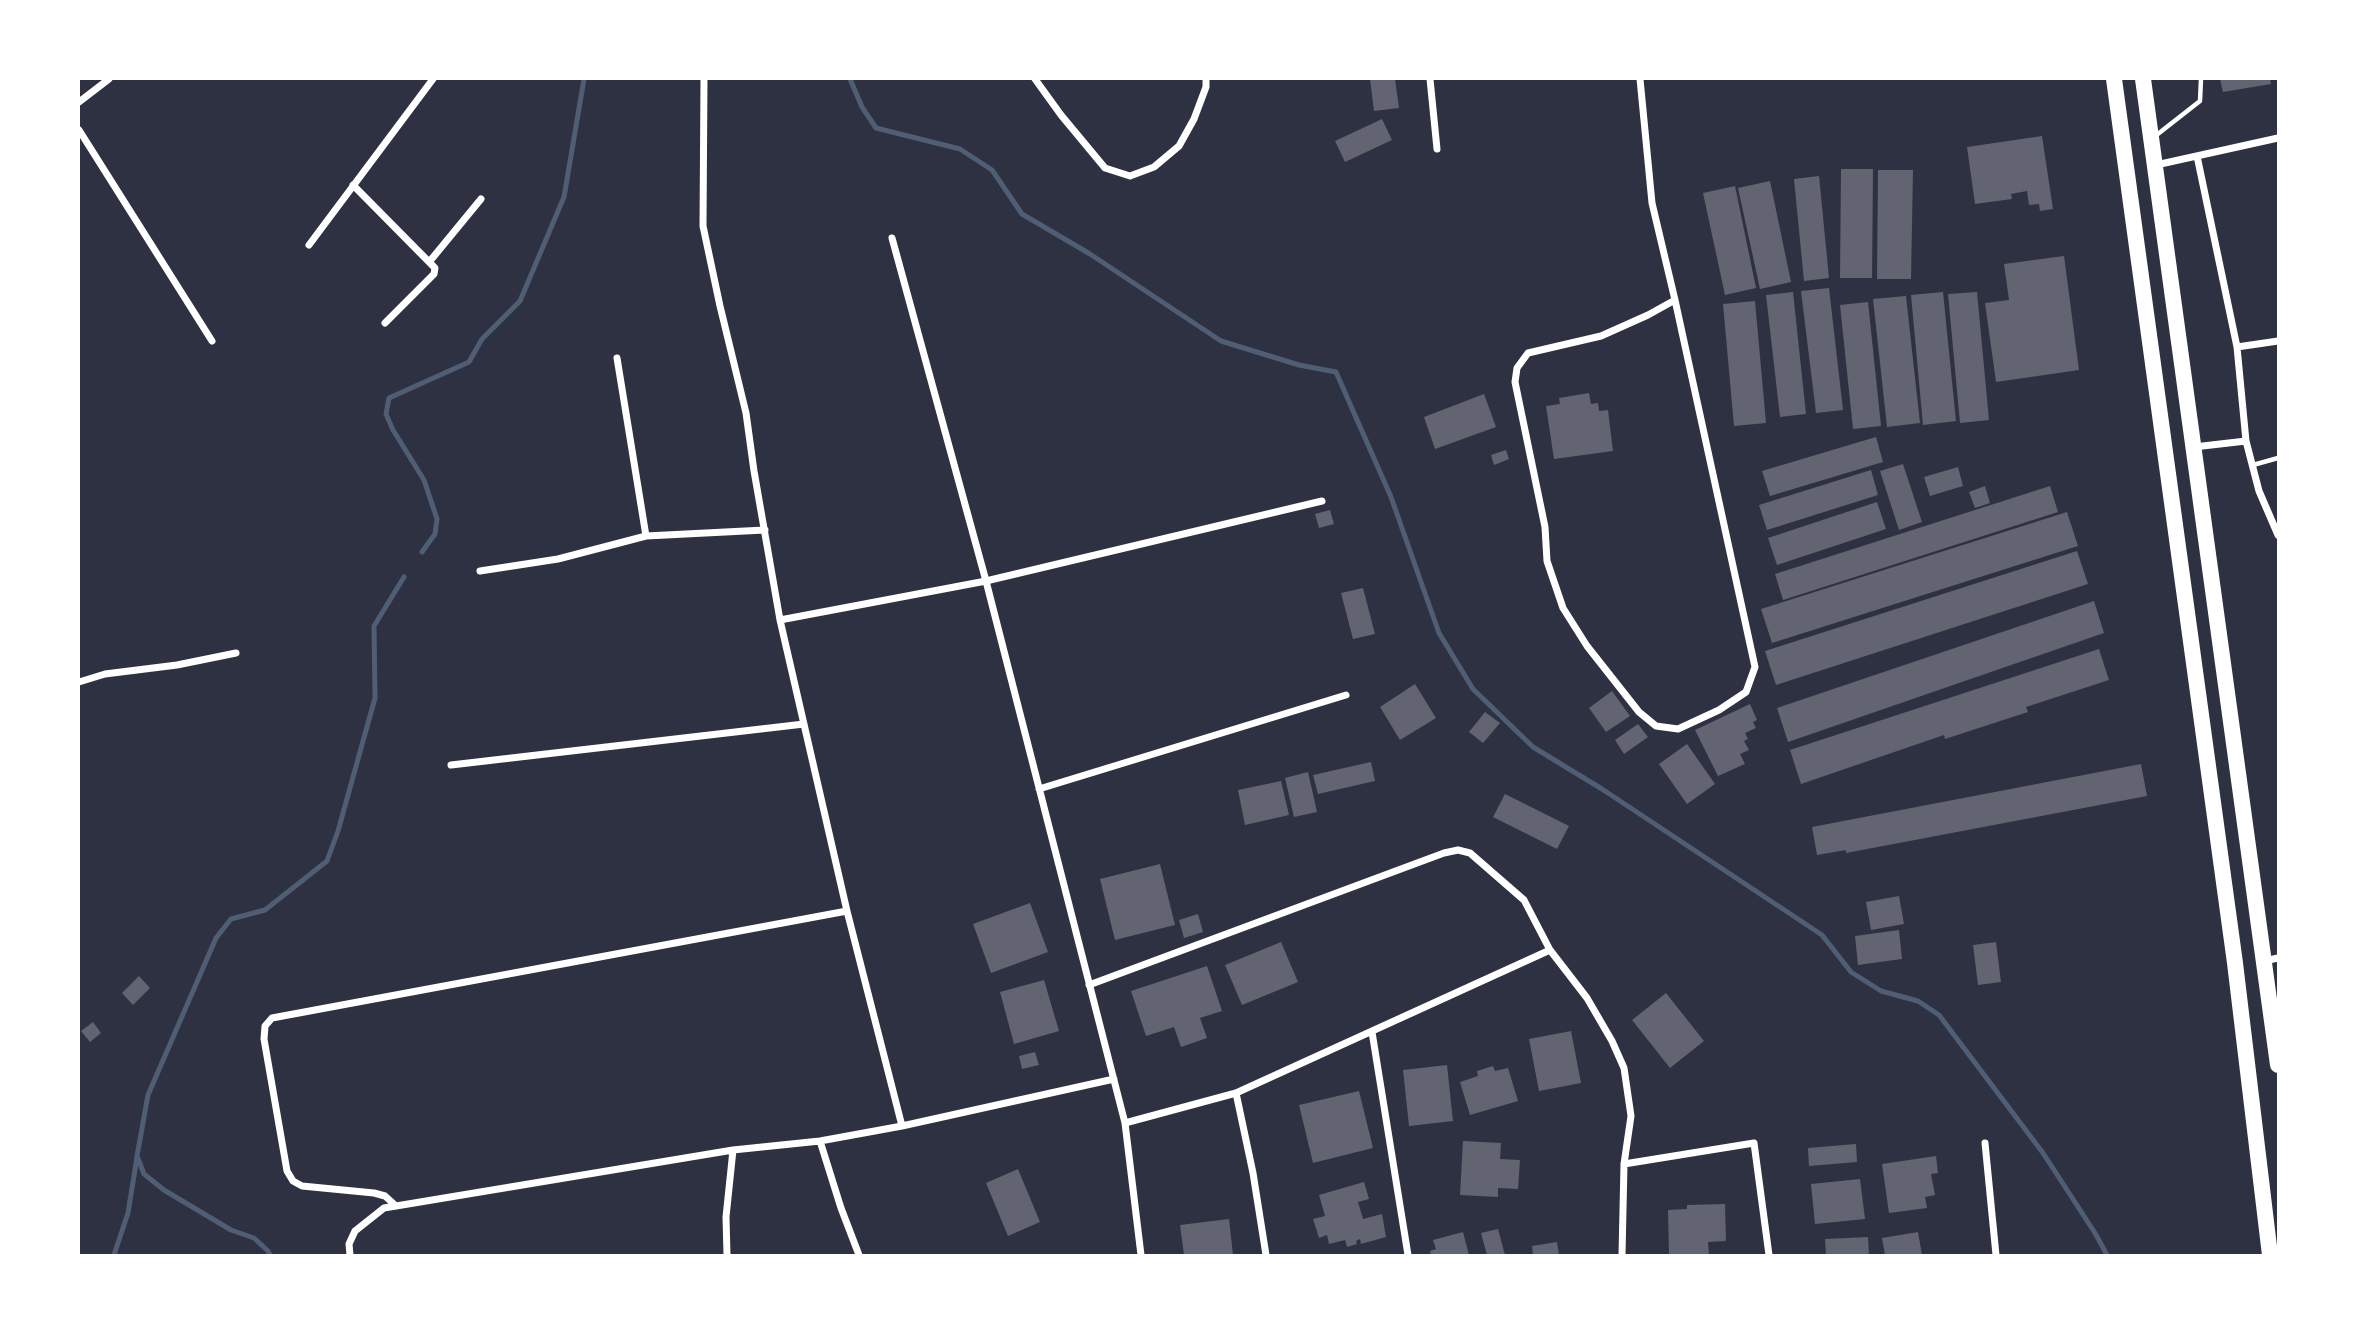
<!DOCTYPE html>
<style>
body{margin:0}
#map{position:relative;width:2357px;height:1334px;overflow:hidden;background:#2d3142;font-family:"Public Sans",sans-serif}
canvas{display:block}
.frame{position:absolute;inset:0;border:80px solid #fff;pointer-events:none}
</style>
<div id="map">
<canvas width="2357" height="1334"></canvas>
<div class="frame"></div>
</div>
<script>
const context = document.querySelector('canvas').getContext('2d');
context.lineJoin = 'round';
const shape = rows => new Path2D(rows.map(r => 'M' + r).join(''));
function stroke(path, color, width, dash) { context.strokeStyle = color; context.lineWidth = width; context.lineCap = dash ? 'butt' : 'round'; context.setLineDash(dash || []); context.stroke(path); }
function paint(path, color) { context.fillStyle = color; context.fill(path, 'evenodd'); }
stroke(shape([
 [850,79,862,107,876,128,960,149,992,170,1022,214,1090,254,1221,341,1299,365,1336,372,1391,497,1439,633,1473,689,1533,747,1602,789,1822,935,1851,972,1881,991,1918,1001,1939,1015,2043,1153,2095,1233,2107,1255],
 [422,552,435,534,437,519,424,480,393,430,386,414,389,398,469,362,482,339,520,301,564,197,584,79],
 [114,1255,128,1213,137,1157],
 [270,1255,268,1251,254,1238,231,1230,164,1190,144,1174,137,1156,148,1095,216,938,231,919,265,910,327,861,338,831,375,698,374,626,404,577]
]), '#4f5d75', 5);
paint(shape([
 [1370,79,1395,79,1399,108,1374,111],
 [2220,79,2270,79,2271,84,2223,92],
 [1382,119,1392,140,1345,162,1335,141],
 [2042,136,2053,209,2040,211,2039,204,2029,205,2027,191,2011,194,2012,199,1975,204,1967,147],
 [1841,169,1873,169,1872,278,1840,278],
 [1878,170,1913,170,1911,279,1877,279],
 [1819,176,1829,278,1804,281,1794,179],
 [1770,181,1791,282,1760,289,1738,188],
 [1735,186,1756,288,1725,295,1703,193],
 [2064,256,2079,370,1996,382,1985,303,2009,300,2004,264],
 [1829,288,1843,410,1816,413,1801,291],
 [1793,292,1806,414,1780,417,1766,295],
 [1943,292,1956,421,1923,425,1911,295],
 [1977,292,1989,420,1960,423,1948,294],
 [1906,296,1920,423,1887,427,1873,299],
 [1755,301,1766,423,1734,426,1723,304],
 [1868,302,1881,426,1853,429,1840,305],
 [1589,393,1591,404,1598,403,1599,411,1608,410,1613,451,1554,459,1546,406,1560,404,1559,398],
 [1484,394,1496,427,1435,449,1424,417],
 [1876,437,1883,462,1770,496,1762,471],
 [1506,450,1509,459,1494,465,1491,455],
 [1903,464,1922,522,1899,530,1880,471],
 [1958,467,1963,486,1930,496,1924,477],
 [1871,470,1878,495,1767,530,1759,505],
 [1985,486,1990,503,1975,508,1969,492],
 [2050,486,2058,512,1783,600,1775,574],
 [1877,502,1886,529,1777,565,1768,538],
 [1330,510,1334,524,1319,528,1315,514],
 [2067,512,2078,546,1772,643,1761,609],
 [2077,551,2088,584,1776,685,1765,651],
 [1363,588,1375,634,1353,639,1341,593],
 [2094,601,2104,633,1788,742,1777,708],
 [2099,649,2109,680,2026,707,2028,712,1945,739,1944,735,1801,784,1790,750],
 [1415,684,1436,718,1400,740,1380,707],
 [1612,691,1630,716,1606,732,1589,708],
 [1750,704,1757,720,1753,722,1756,728,1745,733,1748,739,1744,741,1749,750,1740,754,1745,764,1718,776,1695,730],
 [1485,712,1500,723,1483,743,1469,732],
 [1638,724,1648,737,1624,754,1615,740],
 [1687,744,1715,784,1687,804,1659,764],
 [1371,762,1375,781,1318,794,1313,775],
 [2141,764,2147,796,1846,853,1846,850,1817,855,1812,827],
 [1308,772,1317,812,1294,817,1285,778],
 [1281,781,1289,815,1245,825,1238,790],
 [1505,794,1569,826,1557,849,1493,817],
 [1160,864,1175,925,1115,940,1100,879],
 [1899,896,1904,924,1871,930,1866,902],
 [1030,903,1048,952,991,973,973,924],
 [1198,914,1203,932,1184,938,1179,920],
 [1899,930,1902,959,1858,965,1855,936],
 [1281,942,1298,982,1242,1005,1225,965],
 [1996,942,2001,982,1978,985,1973,945],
 [1207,966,1222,1011,1200,1018,1207,1038,1181,1047,1174,1027,1146,1036,1131,991],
 [139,976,150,988,133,1005,122,993],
 [1044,980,1059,1031,1014,1044,1000,992],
 [1666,993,1704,1041,1670,1068,1632,1020],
 [93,1022,101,1033,90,1042,81,1031],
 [1571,1031,1581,1083,1539,1091,1529,1039],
 [1035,1052,1039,1065,1022,1069,1019,1056],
 [1447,1065,1453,1121,1409,1126,1403,1070],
 [1493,1066,1495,1071,1508,1068,1518,1101,1470,1115,1460,1082,1478,1076,1477,1071],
 [1359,1091,1373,1148,1313,1163,1299,1105],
 [1463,1141,1501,1143,1500,1159,1520,1160,1518,1189,1498,1188,1498,1197,1460,1195],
 [1856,1144,1857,1162,1809,1166,1808,1148],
 [1936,1156,1938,1173,1931,1174,1935,1195,1925,1197,1927,1208,1889,1213,1882,1164],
 [1018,1169,1040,1222,1008,1236,986,1183],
 [1860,1179,1865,1219,1815,1224,1811,1184],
 [1364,1182,1369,1199,1358,1202,1363,1219,1382,1214,1386,1237,1361,1244,1360,1239,1356,1241,1357,1244,1347,1247,1345,1240,1329,1244,1327,1235,1319,1238,1313,1219,1325,1216,1319,1195],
 [1725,1204,1726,1241,1708,1242,1709,1255,1669,1255,1668,1210,1687,1209,1687,1205],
 [1229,1219,1233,1255,1184,1255,1180,1225],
 [1498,1229,1505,1255,1487,1255,1481,1233],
 [1463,1232,1469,1255,1431,1255,1430,1251,1436,1249,1433,1240],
 [1918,1232,1922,1255,1885,1255,1882,1238],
 [1868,1237,1869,1255,1826,1255,1825,1239],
 [1557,1242,1559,1255,1533,1255,1532,1246]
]), '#626471');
stroke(shape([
 [2154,137,2200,101,2201,79],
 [2253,465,2278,458]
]), '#fff', 4.5);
stroke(shape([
 [704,79,703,226,720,306,746,413,754,471,780,620,847,911,902,1126],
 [1035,79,1061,115,1105,168,1130,176,1154,167,1179,146,1194,119,1206,87,1206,79],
 [1430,79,1437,149],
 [1640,79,1652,203,1675,300,1755,667,1746,692,1719,710,1678,729,1656,726,1639,712,1587,646,1563,608,1547,561,1545,527,1515,382,1517,368,1528,353,1601,336,1648,315,1675,300],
 [79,102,109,79],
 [79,130,212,341],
 [2197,156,2237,347,2246,441,2259,491,2278,535],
 [2156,165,2278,138],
 [353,185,435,268,434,274,385,323],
 [892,238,986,581,1125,1123,1141,1255],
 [309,245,433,79],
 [430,261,481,199],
 [2237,347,2278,341],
 [617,358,646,536],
 [2194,447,2246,441],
 [480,571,558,559,646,536,765,530],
 [780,620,986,581,1322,501],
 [79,682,105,674,177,665,236,653],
 [451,765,804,724],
 [1039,789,1346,695],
 [2264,961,2278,958],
 [1089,985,1444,853,1458,850,1470,853,1524,900,1550,950,1587,998,1612,1041,1624,1068,1631,1116,1624,1164,1622,1255],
 [1372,1032,1408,1255],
 [1236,1093,1253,1173,1266,1255],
 [1125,1123,1236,1093,1550,950],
 [820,1141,841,1208,859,1255],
 [1985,1143,1996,1255],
 [1624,1164,1754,1143,1769,1255],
 [396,1206,385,1196,374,1193,302,1186,293,1181,287,1171,264,1039,265,1026,272,1018,847,911],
 [350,1255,349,1244,355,1231,384,1208,733,1150,820,1141,902,1126,1114,1079],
 [727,1255,726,1217,733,1150]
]), '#fff', 7);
stroke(shape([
 [2114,79,2235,963,2270,1255],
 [2143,79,2278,1065]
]), '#fff', 16);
</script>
